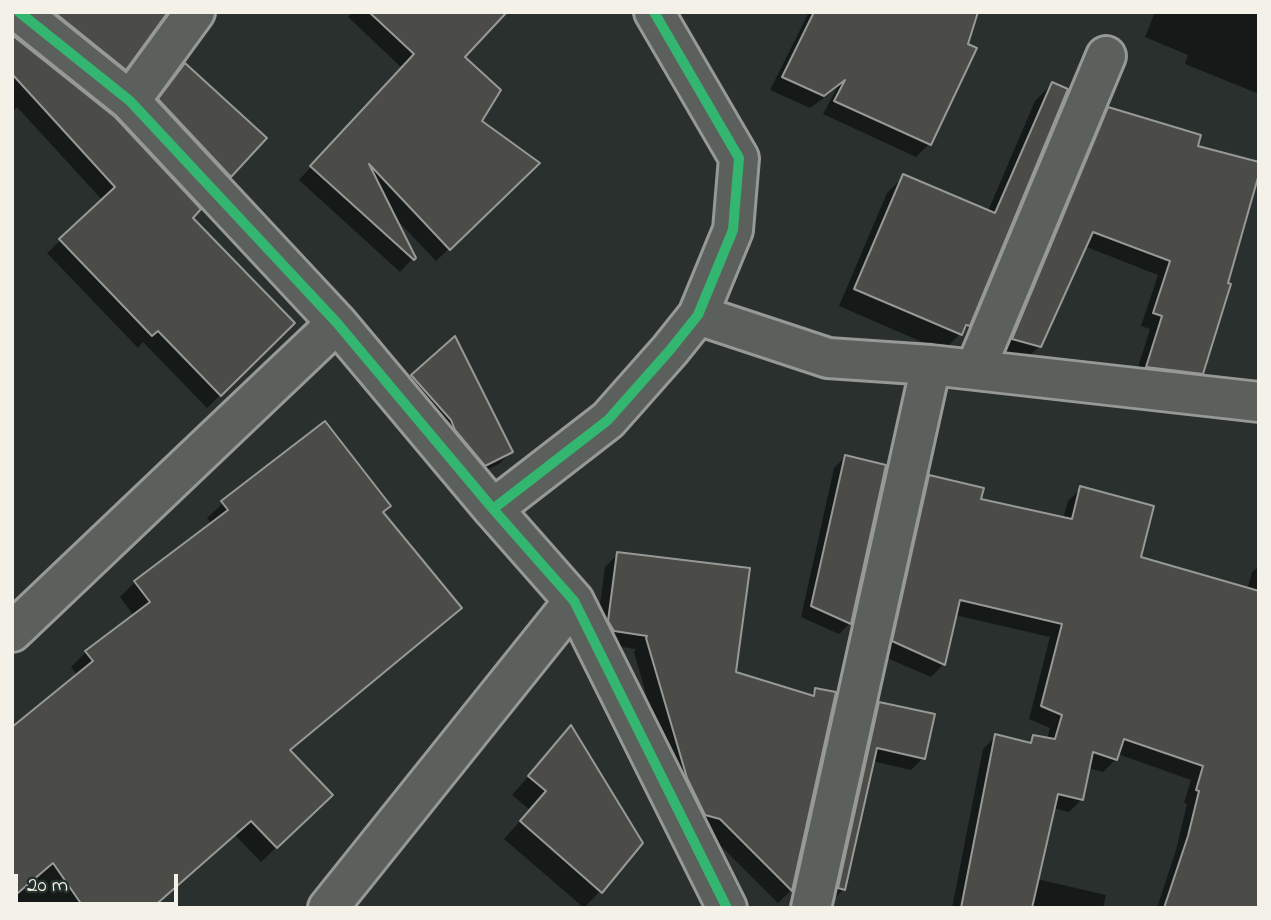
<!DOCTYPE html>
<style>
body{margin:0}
#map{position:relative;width:1271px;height:920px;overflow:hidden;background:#29302d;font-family:"Indie Flower",sans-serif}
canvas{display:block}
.frame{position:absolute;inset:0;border:14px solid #f4f1e8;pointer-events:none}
.scale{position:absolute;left:14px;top:874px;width:164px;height:32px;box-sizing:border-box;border:4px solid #f4f1e8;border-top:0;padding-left:9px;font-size:21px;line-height:24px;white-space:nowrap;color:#f4f1e8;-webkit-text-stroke:5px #26332d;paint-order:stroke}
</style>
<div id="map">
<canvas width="1271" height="920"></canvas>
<div class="frame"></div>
<div class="scale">20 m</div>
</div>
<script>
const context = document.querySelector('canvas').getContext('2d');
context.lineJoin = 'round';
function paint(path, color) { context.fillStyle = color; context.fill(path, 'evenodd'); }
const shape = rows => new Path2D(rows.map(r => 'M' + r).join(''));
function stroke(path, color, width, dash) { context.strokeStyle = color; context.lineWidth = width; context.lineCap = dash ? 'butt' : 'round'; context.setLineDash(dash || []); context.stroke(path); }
paint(shape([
 [25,12,116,12,124,68,111,82],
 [353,12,504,12,463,57,480,122,538,164,436,261,396,219,414,257,400,272,299,180,402,68,348,17],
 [809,12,976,12,966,45,974,49,929,144,916,157,823,114,837,88,810,108,770,90],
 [1155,12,1259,12,1259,94,1185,64,1188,55,1145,37],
 [12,37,293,323,207,408,143,342,138,348,47,253,103,201,17,107,12,112],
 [185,65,264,139,216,190,145,114,171,79],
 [1052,84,968,325,960,334,943,351,839,306,887,193,904,176,988,211,1035,101],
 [1109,109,1196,147,1202,373,1188,386,1134,380,1150,329,1141,326,1158,275,1084,246,1040,346,1026,359,1000,352,1096,123],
 [412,376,511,452,499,464,472,477,400,388],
 [845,457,850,623,839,634,801,617,834,468],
 [930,477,979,501,1063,519,1068,501,1081,488,1139,558,1247,590,1252,572,1259,566,1259,908,1157,908,1176,850,1187,804,1184,803,1191,780,1118,754,1116,759,1103,772,1088,768,1082,799,1069,812,1053,808,1037,879,1106,895,1103,908,952,908,983,749,996,736,1027,744,1034,737,1047,739,1050,728,1029,719,1050,637,955,615,944,664,931,677,880,655,916,490],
 [223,503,381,513,459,608,444,623,289,751,331,795,261,862,235,835,152,908,12,908,12,730,78,676,71,667,86,652,134,616,120,597,135,582,212,524,207,518],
 [618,554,734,673,809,697,816,690,834,694,791,890,778,903,706,831,674,792,634,652,636,649,601,644,596,634,605,567],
 [880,703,923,758,911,770,872,761,844,889,831,901,867,716],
 [571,728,600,891,584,908,504,839,530,810,512,795]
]), '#0007');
const building = shape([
 [54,12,168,12,126,70,54,12],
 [369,12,507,12,465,57,501,90,482,121,540,163,450,250,369,164,416,258,414,260,310,166,414,54,369,12],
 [814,12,978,12,968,44,977,48,931,145,834,101,845,80,824,96,782,77,814,12],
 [12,35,115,117,201,209,193,218,295,323,221,396,158,331,152,336,59,239,115,187,12,74,12,35],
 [185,63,267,138,231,177,158,99,185,63],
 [1052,82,1068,89,970,326,966,325,962,335,854,289,903,174,995,213,1052,82],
 [1108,107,1201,135,1198,146,1259,162,1259,174,1228,283,1231,284,1203,374,1146,367,1162,316,1153,313,1170,261,1093,232,1041,347,1012,339,1108,107],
 [455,336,513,452,485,466,455,430,451,420,411,375,455,336],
 [325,421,391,506,383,512,462,608,290,750,333,795,277,848,251,821,152,908,84,908,53,863,12,898,12,727,93,661,85,651,150,602,134,581,228,510,221,501,325,421],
 [845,455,886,465,851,624,811,606,845,455],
 [929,475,984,488,981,499,1072,519,1080,486,1154,506,1141,557,1259,591,1259,908,1164,908,1188,836,1199,791,1196,790,1203,766,1124,739,1117,760,1093,752,1083,800,1058,794,1032,908,961,908,995,734,1031,743,1033,735,1055,739,1062,715,1041,706,1062,624,960,600,945,665,892,641,929,475],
 [617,552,750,568,736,672,814,696,815,688,836,692,792,891,720,819,705,815,687,778,646,638,647,636,614,631,608,621,617,552],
 [879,702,935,714,925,759,877,748,845,890,838,888,879,702],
 [571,725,643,843,602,893,520,821,546,791,528,776,571,725]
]);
paint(building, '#4b4c48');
stroke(building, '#969996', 2);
const minor = shape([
 [19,12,130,101,337,323,493,509,574,601,727,908],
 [130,101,195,12],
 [698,315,828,358,931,365,1259,402],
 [975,370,1106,56],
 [493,509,608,420,670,350,698,315,733,230,739,158,654,12],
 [12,632,337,323],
 [328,908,574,601],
 [811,908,931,365]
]);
stroke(minor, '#969996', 44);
stroke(minor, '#5c605c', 38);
stroke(shape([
 [19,12,130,101,337,323,493,509,574,601,727,908],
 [493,509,608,420,670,350,698,315,733,230,739,158,654,12]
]), '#33b770', 10);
</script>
